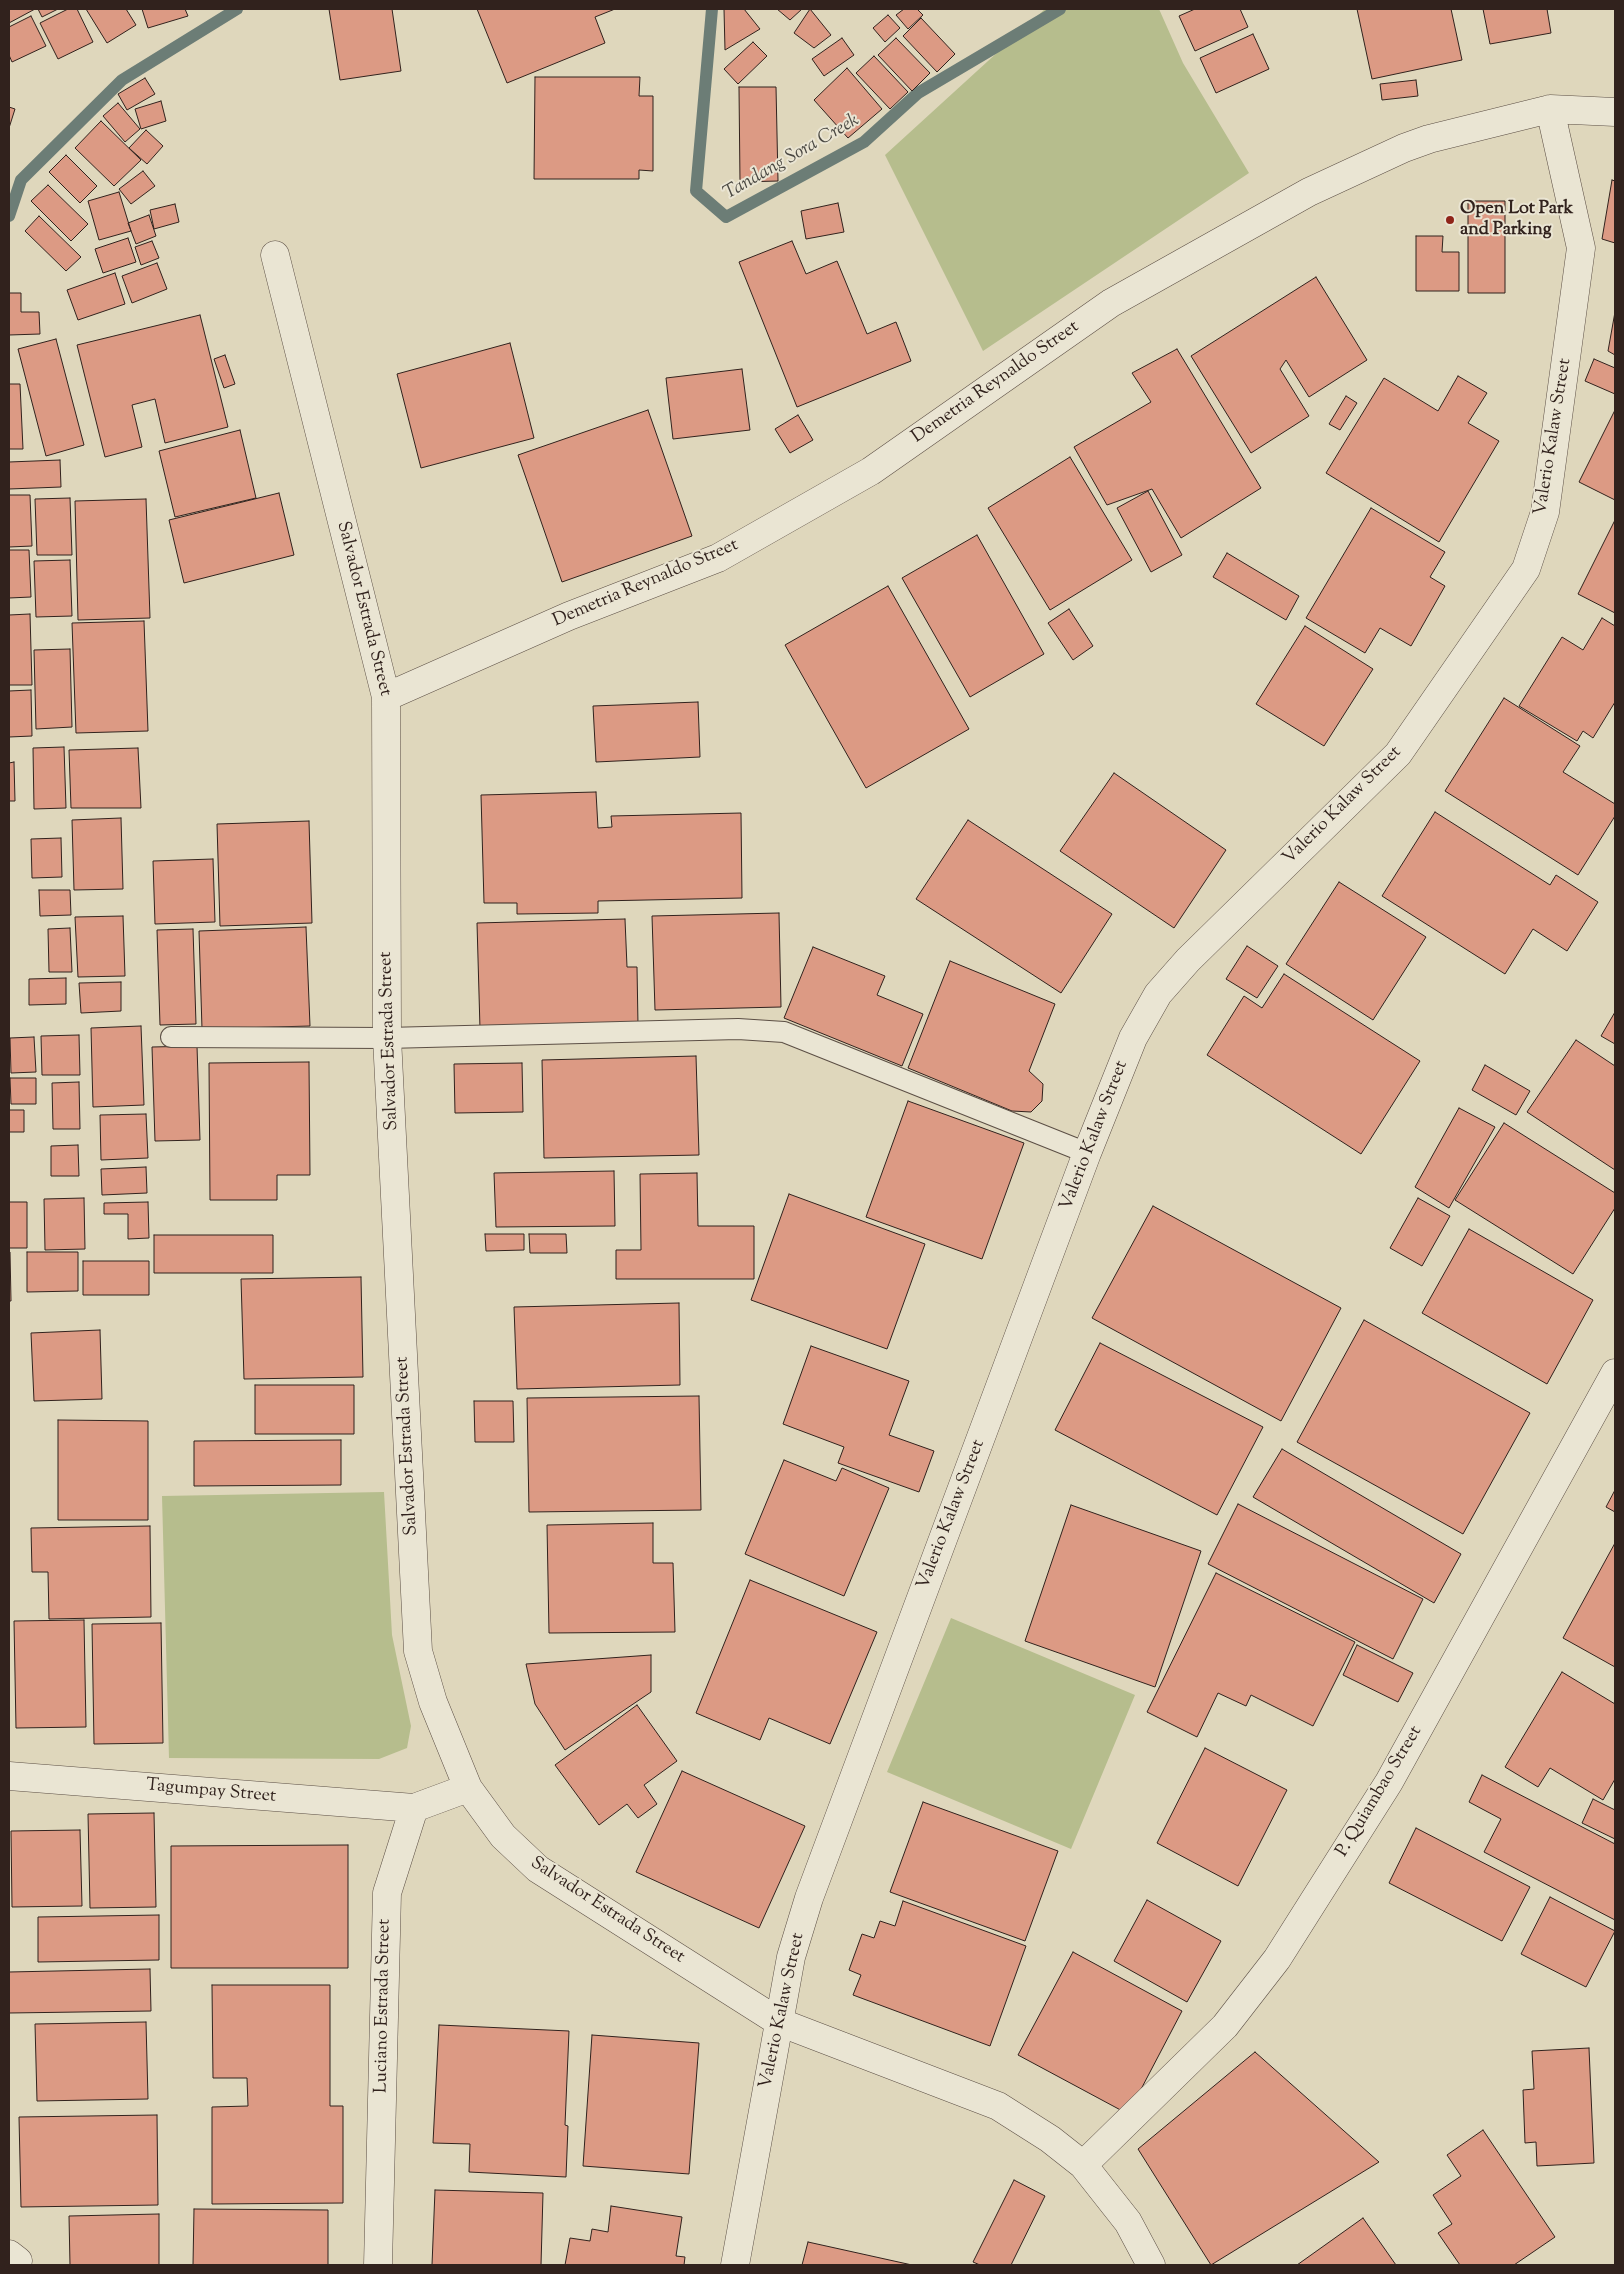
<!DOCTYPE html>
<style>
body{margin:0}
#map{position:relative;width:1624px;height:2274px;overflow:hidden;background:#dfd7bc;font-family:"Sorts Mill Goudy",serif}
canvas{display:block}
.frame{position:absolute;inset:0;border:10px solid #31221d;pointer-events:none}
</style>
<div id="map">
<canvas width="1624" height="2274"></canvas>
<div class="frame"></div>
</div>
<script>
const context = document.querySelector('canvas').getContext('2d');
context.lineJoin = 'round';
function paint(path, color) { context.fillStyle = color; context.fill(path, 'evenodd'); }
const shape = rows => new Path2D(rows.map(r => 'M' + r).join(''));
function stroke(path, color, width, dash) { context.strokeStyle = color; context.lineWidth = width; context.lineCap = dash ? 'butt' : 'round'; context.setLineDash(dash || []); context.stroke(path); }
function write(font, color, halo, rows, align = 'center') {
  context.font = font + ' "Sorts Mill Goudy",serif'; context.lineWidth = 4; context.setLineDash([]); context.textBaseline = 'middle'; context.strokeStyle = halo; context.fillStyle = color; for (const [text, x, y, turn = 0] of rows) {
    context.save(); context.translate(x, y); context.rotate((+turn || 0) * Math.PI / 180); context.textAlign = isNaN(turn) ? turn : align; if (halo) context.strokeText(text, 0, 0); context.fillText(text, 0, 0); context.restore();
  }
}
paint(shape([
 [1045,9,1159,9,1183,63,1249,173,983,351,885,155],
 [384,1492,392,1635,411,1726,407,1748,379,1759,169,1758,162,1496],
 [951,1618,1135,1695,1071,1849,887,1772]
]), '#b6bd8d');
stroke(shape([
 [712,9,696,191,726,217,864,142,918,93,1060,9],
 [9,216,21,180,122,80,237,9]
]), '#6c7d76', 12);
const building = shape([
 [9,9,35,9,9,23,9,9],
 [38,9,58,9,42,17,38,9],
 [68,9,77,9,93,42,58,59,40,23,68,9],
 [86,9,126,9,136,25,107,43,86,9],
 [142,9,185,9,188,16,148,28,142,9],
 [329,9,392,9,401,71,340,80,329,9],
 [477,9,615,9,595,17,605,43,507,83,477,9],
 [724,9,744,9,760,29,725,50,724,9],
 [777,9,802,9,790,20,777,9],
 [810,9,831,35,814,48,794,33,810,9],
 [904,9,917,9,923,15,908,29,896,15,904,9],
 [1195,9,1240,9,1248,27,1195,51,1179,16,1195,9],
 [1357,9,1451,9,1462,60,1372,79,1357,9],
 [1483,9,1547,9,1551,33,1490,44,1483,9],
 [888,15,900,28,885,42,873,28,888,15],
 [31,16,46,46,12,62,9,55,9,27,31,16],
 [921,18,955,54,937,72,903,36,921,18],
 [1253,34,1269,69,1216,93,1200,58,1253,34],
 [842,38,854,55,824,76,812,59,842,38],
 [896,38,930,73,912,91,878,55,896,38],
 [753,42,767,56,738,84,724,69,753,42],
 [874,56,908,92,890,109,856,73,874,56],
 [847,68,882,109,848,138,814,100,847,68],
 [535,77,640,77,639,96,653,96,653,171,639,170,639,179,534,179,535,77],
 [145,78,155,94,127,110,118,94,145,78],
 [1416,80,1418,96,1382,100,1380,84,1416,80],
 [739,87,776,87,778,181,740,182,739,87],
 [161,101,166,121,141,129,135,109,161,101],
 [118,103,140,129,125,142,103,116,118,103],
 [9,107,15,109,9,128,9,107],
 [101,121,141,160,114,186,75,148,101,121],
 [146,130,163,146,147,164,129,148,146,130],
 [66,155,97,186,80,203,49,172,66,155],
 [143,171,155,186,131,204,119,189,143,171],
 [1612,180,1615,181,1615,243,1602,239,1612,180],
 [48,185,88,224,71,241,31,201,48,185],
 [119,192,131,231,99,240,88,201,119,192],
 [1468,201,1505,201,1505,293,1468,293,1468,201],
 [838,203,844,232,806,239,801,211,838,203],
 [175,204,179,222,154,229,150,210,175,204],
 [149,215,156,236,136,244,128,223,149,215],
 [39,216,81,257,66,271,25,231,39,216],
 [1416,236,1443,236,1442,252,1459,252,1459,291,1416,291,1416,236],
 [128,238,136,262,103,273,95,249,128,238],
 [152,241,159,258,141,265,135,247,152,241],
 [792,241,806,274,837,261,867,334,896,322,911,361,797,407,739,262,792,241],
 [157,263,167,289,132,303,122,276,157,263],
 [115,273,125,304,78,320,67,290,115,273],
 [1316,277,1367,360,1309,397,1286,360,1280,369,1309,416,1251,453,1191,356,1316,277],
 [9,293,21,293,21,312,39,312,40,334,9,335,9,293],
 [1615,312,1615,355,1608,351,1615,312],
 [200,315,228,427,165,443,155,399,132,405,142,447,105,457,77,345,200,315],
 [56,339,84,445,46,456,18,349,56,339],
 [510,343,534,438,421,468,397,374,510,343],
 [1177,349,1261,488,1181,538,1152,489,1107,505,1074,447,1151,402,1132,373,1177,349],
 [225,355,235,384,224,388,214,359,225,355],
 [1594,359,1615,368,1615,394,1585,381,1594,359],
 [742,369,750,430,673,439,666,378,742,369],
 [1458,376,1487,393,1468,423,1499,441,1439,542,1326,473,1384,378,1438,411,1458,376],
 [9,384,20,384,23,449,9,449,9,384],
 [1346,396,1357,403,1340,430,1329,424,1346,396],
 [648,410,692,536,562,582,518,455,648,410],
 [1615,410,1615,500,1579,482,1615,410],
 [798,415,813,440,790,453,775,429,798,415],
 [240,430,256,498,175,517,159,451,240,430],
 [1070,457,1132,560,1050,610,988,508,1070,457],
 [60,460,61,487,9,489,9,462,60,460],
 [1148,491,1182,555,1151,572,1117,508,1148,491],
 [279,493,294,555,184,583,169,520,279,493],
 [9,495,30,495,32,546,9,547,9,495],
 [70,498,72,555,37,555,35,499,70,498],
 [146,499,150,618,78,620,75,501,146,499],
 [1371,508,1445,552,1430,577,1445,586,1411,646,1380,628,1365,653,1306,618,1371,508],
 [1615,520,1615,613,1578,594,1615,520],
 [977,535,1044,654,970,697,902,578,977,535],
 [9,550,29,550,31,597,9,598,9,550],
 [1227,553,1299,596,1286,620,1213,577,1227,553],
 [70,560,72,616,36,617,34,561,70,560],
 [888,586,969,729,866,788,785,645,888,586],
 [1069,609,1093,646,1073,660,1048,623,1069,609],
 [30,614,32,685,9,685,9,615,30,614],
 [1602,618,1615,626,1615,702,1593,738,1583,731,1577,741,1519,706,1562,637,1583,650,1602,618],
 [144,621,148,731,76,733,72,623,144,621],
 [1305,626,1373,669,1324,746,1256,704,1305,626],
 [70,649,72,727,36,729,34,650,70,649],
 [31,690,32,736,9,737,9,691,31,690],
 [1504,698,1580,746,1563,772,1615,804,1615,816,1578,875,1445,791,1504,698],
 [698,702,700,757,596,762,593,706,698,702],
 [64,747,66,808,34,809,33,748,64,747],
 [138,748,141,808,71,808,69,750,138,748],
 [14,762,15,801,9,801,9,763,14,762],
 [1114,773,1226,850,1174,928,1060,851,1114,773],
 [596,792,598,828,612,827,611,816,741,813,742,898,598,901,598,913,517,914,517,903,484,903,481,795,596,792],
 [1435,812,1550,885,1556,875,1598,902,1567,951,1533,929,1505,974,1382,896,1435,812],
 [121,818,123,889,74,890,72,820,121,818],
 [968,820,1112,914,1061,993,916,899,968,820],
 [309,821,312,923,220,926,217,824,309,821],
 [61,838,62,877,32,878,31,839,61,838],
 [213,859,215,922,155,924,153,861,213,859],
 [1339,882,1426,937,1373,1020,1286,964,1339,882],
 [39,890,70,890,71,915,40,916,39,890],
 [779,913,781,1007,655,1010,652,916,779,913],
 [123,916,125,976,78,977,75,917,123,916],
 [625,919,627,967,637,967,638,1025,480,1029,477,923,625,919],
 [306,927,310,1026,202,1029,199,931,306,927],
 [70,928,72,972,49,972,48,929,70,928],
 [193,929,196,1024,160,1025,157,930,193,929],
 [1247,946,1278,966,1257,998,1226,979,1247,946],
 [813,947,885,976,877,995,923,1014,902,1066,784,1018,813,947],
 [950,961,1055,1004,1029,1071,1043,1084,1042,1101,1031,1112,1012,1111,908,1068,950,961],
 [1284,974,1420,1061,1361,1154,1207,1055,1244,996,1262,1008,1284,974],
 [66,978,66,1004,29,1005,29,979,66,978],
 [121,982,121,1011,81,1013,79,983,121,982],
 [1615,1012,1615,1044,1601,1036,1615,1012],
 [141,1026,144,1105,93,1107,91,1028,141,1026],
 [79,1035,80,1075,42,1075,41,1036,79,1035],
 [34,1037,36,1072,11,1073,10,1038,34,1037],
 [1576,1040,1615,1066,1615,1170,1527,1112,1576,1040],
 [197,1046,200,1140,155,1141,152,1047,197,1046],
 [696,1056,699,1155,544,1158,542,1060,696,1056],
 [309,1062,310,1175,277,1175,277,1200,210,1200,209,1063,309,1062],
 [522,1063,523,1112,455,1113,454,1064,522,1063],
 [1485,1065,1530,1091,1516,1115,1472,1090,1485,1065],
 [10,1078,36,1078,36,1104,11,1104,10,1078],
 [79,1082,80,1129,53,1129,52,1083,79,1082],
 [908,1101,1024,1143,982,1259,866,1217,908,1101],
 [1459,1108,1495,1127,1449,1208,1415,1187,1459,1108],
 [9,1110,24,1110,24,1132,9,1132,9,1110],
 [146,1114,148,1158,101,1160,100,1115,146,1114],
 [1504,1123,1615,1193,1615,1208,1573,1274,1455,1200,1504,1123],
 [78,1145,79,1176,51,1176,51,1146,78,1145],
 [146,1167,147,1193,102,1195,101,1169,146,1167],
 [614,1171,615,1226,496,1227,494,1173,614,1171],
 [697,1173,698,1226,754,1226,754,1279,616,1279,616,1250,641,1250,640,1174,697,1173],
 [789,1194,925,1244,887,1349,751,1300,789,1194],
 [84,1198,85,1249,45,1250,44,1199,84,1198],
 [1418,1198,1450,1216,1422,1266,1390,1248,1418,1198],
 [9,1202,27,1202,27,1248,9,1248,9,1202],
 [148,1202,149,1238,128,1239,128,1214,104,1214,104,1203,148,1202],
 [1153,1206,1341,1308,1281,1421,1092,1318,1153,1206],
 [1469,1229,1593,1300,1547,1384,1422,1313,1469,1229],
 [485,1234,524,1234,524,1250,486,1251,485,1234],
 [529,1234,566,1234,567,1253,530,1253,529,1234],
 [154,1235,273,1235,273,1273,154,1273,154,1235],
 [9,1252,10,1252,11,1301,9,1301,9,1252],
 [27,1252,78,1252,78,1291,27,1292,27,1252],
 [83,1261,149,1261,149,1295,83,1295,83,1261],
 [361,1277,363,1377,244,1379,241,1279,361,1277],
 [679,1303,680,1385,517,1389,514,1307,679,1303],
 [1364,1320,1530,1413,1463,1534,1297,1442,1364,1320],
 [100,1330,102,1399,34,1401,31,1333,100,1330],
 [1100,1343,1263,1427,1217,1515,1055,1430,1100,1343],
 [811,1346,909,1381,889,1435,934,1451,919,1492,838,1463,844,1447,783,1424,811,1346],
 [255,1385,354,1385,354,1434,255,1434,255,1385],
 [699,1396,701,1510,529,1512,527,1398,699,1396],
 [474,1401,513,1401,514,1442,475,1442,474,1401],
 [58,1420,148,1421,148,1520,58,1520,58,1420],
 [341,1440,341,1485,194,1486,194,1441,341,1440],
 [1282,1449,1461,1554,1434,1603,1253,1497,1282,1449],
 [784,1460,836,1481,842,1468,889,1488,844,1596,745,1554,784,1460],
 [1615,1490,1615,1512,1606,1507,1615,1490],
 [1238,1504,1423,1599,1393,1659,1208,1564,1238,1504],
 [1071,1505,1201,1551,1155,1687,1025,1641,1071,1505],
 [653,1523,653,1563,673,1563,675,1632,549,1633,547,1525,653,1523],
 [150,1526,151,1617,49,1619,48,1572,32,1572,31,1528,150,1526],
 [1615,1543,1615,1667,1563,1638,1615,1543],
 [1216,1573,1355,1642,1313,1726,1251,1695,1246,1706,1218,1693,1197,1737,1147,1712,1216,1573],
 [750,1580,877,1632,830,1744,769,1718,760,1740,696,1713,750,1580],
 [84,1620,86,1727,16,1728,14,1621,84,1620],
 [161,1623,163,1743,94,1744,92,1624,161,1623],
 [1357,1645,1413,1673,1398,1702,1343,1675,1357,1645],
 [651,1655,651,1692,565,1750,535,1704,526,1664,651,1655],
 [1562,1672,1615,1704,1615,1779,1603,1800,1550,1768,1538,1787,1505,1767,1562,1672],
 [637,1705,677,1761,644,1785,657,1804,638,1818,627,1804,599,1825,555,1765,637,1705],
 [1205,1748,1287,1790,1238,1886,1157,1843,1205,1748],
 [682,1771,805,1826,759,1928,636,1872,682,1771],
 [1482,1775,1615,1844,1615,1920,1484,1852,1501,1819,1469,1802,1482,1775],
 [1593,1799,1615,1810,1615,1839,1582,1823,1593,1799],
 [923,1802,1058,1851,1025,1941,890,1892,923,1802],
 [154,1813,156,1907,90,1908,88,1814,154,1813],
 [1416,1828,1530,1887,1502,1941,1389,1883,1416,1828],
 [80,1830,82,1906,12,1907,11,1831,80,1830],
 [348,1845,348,1968,171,1968,171,1846,348,1845],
 [1550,1897,1615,1931,1586,1987,1521,1954,1550,1897],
 [1147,1900,1221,1941,1187,2002,1114,1961,1147,1900],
 [903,1901,1026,1946,990,2046,853,1995,861,1975,849,1970,862,1934,874,1938,880,1921,895,1926,903,1901],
 [159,1915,159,1960,38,1962,38,1917,159,1915],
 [1073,1952,1182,2011,1128,2114,1018,2055,1073,1952],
 [150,1969,151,2011,9,2013,9,1972,150,1969],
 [212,1985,330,1985,330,2106,343,2106,343,2203,212,2204,212,2107,248,2106,247,2078,213,2078,212,1985],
 [146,2022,148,2099,37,2101,35,2024,146,2022],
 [439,2025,569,2031,565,2125,568,2126,566,2177,469,2172,470,2144,433,2143,439,2025],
 [592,2035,699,2043,689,2174,583,2166,592,2035],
 [1589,2048,1594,2163,1537,2166,1536,2142,1525,2143,1523,2090,1534,2089,1532,2051,1589,2048],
 [1255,2052,1379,2162,1211,2265,1138,2149,1255,2052],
 [157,2115,158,2205,21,2207,19,2117,157,2115],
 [1483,2130,1555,2237,1514,2265,1460,2265,1438,2233,1452,2224,1433,2195,1461,2176,1447,2155,1483,2130],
 [1014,2180,1045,2196,1011,2265,980,2265,973,2262,1014,2180],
 [435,2190,543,2193,541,2265,432,2265,435,2190],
 [611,2206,682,2217,676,2256,685,2257,684,2265,565,2265,570,2238,590,2241,592,2229,608,2232,611,2206],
 [194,2209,328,2210,328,2265,193,2265,194,2209],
 [159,2214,159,2265,70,2265,69,2216,159,2214],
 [1363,2218,1396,2265,1297,2265,1363,2218],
 [808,2242,912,2265,802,2265,808,2242]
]);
paint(building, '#dc9a84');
stroke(building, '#31221d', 1);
const service = shape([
 [171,1037,387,1038,738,1029,784,1032,1087,1153]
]);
const minor = shape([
 [275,255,386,697,387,1038,418,1651,433,1702,468,1788,503,1836,538,1869,779,2022,998,2106,1050,2139,1083,2165,1128,2222,1151,2265],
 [386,697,569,616,718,558,871,471,1111,303,1309,192,1404,148,1429,139,1550,109,1615,112],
 [9,1776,414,1808],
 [1083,2165,1225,2026,1277,1959,1389,1782,1615,1373],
 [9,2254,18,2261],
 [378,2265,387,1893,414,1808,468,1788],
 [735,2265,791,1957,809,1898,1087,1153,1133,1038,1158,994,1188,960,1398,754,1526,569,1545,512,1581,248,1550,109]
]);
stroke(service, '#5c4f45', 22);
stroke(minor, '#5c4f45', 29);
stroke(service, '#eae5d3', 20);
stroke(minor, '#eae5d3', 28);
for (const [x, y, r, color] of [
 [1450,220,5,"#8f2418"]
]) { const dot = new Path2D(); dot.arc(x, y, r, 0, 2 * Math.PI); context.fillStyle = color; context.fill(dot); stroke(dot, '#eae5d3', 2); }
write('bold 18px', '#31221d', '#eae5d3', [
 ["Open Lot Park",1460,210],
 ["and Parking",1460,231]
], 'left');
write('18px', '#31221d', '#eae5d3', [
 ["Demetria Reynaldo Street",996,383,-35],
 ["Valerio Kalaw Street",1554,437,-81],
 ["Demetria Reynaldo Street",646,584,-23],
 ["Salvador Estrada Street",363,609,76],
 ["Valerio Kalaw Street",1343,806,-45],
 ["Salvador Estrada Street",390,1041,-92],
 ["Valerio Kalaw Street",1095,1136,-69],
 ["Salvador Estrada Street",408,1446,-93],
 ["Valerio Kalaw Street",952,1515,-69],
 ["Tagumpay Street",211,1792,5],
 ["P. Quiambao Street",1380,1792,-59],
 ["Salvador Estrada Street",607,1911,33],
 ["Luciano Estrada Street",384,2006,-89],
 ["Valerio Kalaw Street",783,2011,-78]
]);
write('italic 19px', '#4a4842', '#eae5d3', [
 ["Tandang Sora Creek",792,158,-30]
]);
</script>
